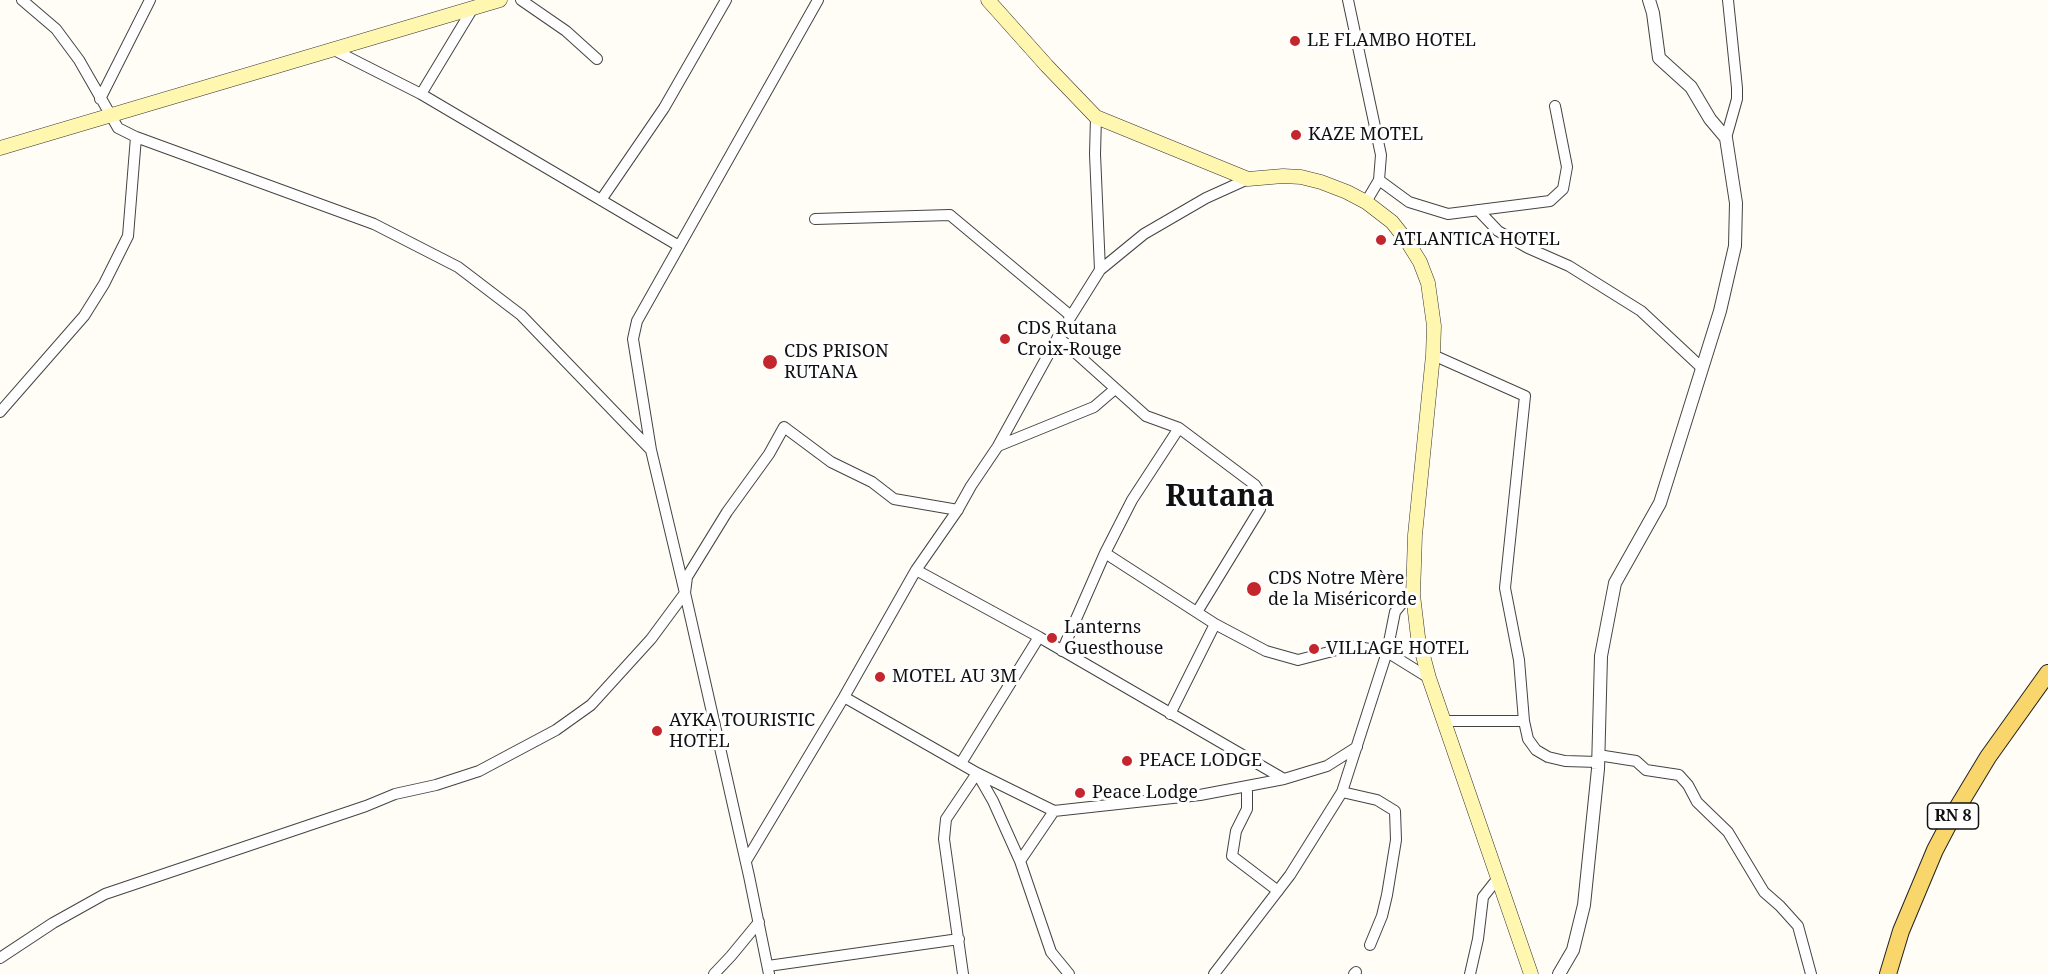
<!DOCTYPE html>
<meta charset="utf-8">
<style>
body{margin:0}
canvas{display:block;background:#fffdf5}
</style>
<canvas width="2048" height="974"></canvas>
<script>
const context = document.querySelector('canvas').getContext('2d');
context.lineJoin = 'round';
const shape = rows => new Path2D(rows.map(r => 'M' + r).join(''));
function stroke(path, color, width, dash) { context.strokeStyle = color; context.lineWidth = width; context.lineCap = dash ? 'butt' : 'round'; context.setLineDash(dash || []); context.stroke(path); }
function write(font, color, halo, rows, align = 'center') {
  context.font = font + ' "Noto Serif",serif'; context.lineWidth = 6; context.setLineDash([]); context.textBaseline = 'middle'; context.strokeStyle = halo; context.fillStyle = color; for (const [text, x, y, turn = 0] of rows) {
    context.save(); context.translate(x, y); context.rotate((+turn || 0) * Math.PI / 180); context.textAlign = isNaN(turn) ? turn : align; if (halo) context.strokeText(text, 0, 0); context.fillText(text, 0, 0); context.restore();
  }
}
const minor = shape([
 [22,0,56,29,79,60,118,128,136,137,374,224,458,267,521,315,651,450,685,593,749,876,769,974],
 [521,0,566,31,597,59],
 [1348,0,1381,155,1379,180,1366,202],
 [473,8,421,94,679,246],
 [334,50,421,94],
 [100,99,150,0],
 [1096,117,1095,154,1100,270],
 [1726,138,1737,99,1737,88,1728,0],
 [1379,180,1409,202,1448,214,1550,201,1563,189,1567,167,1555,106],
 [601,200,664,108,726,0],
 [1478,210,1498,231,1528,248,1569,266,1641,311,1702,368],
 [815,219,950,215,1071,316],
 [1058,337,1146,416,1179,428],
 [1433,355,1525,396,1505,588,1519,660,1524,721],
 [0,412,84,316,104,284,128,236,136,137],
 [998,446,1094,407,1115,389],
 [651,450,633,339,637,321,818,0],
 [1105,553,1215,624],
 [916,570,1039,637,1284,779],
 [1062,651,1105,553,1132,500,1179,428,1255,485,1262,496,1260,509,1197,612],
 [844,697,977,773,993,801,1020,861,1051,952,1069,974],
 [1170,714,1215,624,1266,651,1298,660,1352,646,1387,652,1429,678],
 [1444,721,1524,721,1528,739,1536,750,1548,757,1565,761,1598,762],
 [1598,755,1636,761,1646,770,1679,775,1688,785,1697,802,1728,832,1764,892,1780,906,1798,926,1811,974],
 [961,763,1039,637],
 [1247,786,1247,809,1236,831,1232,856,1278,891],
 [1342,792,1377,800,1395,811,1396,840,1387,895,1382,916,1370,945],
 [746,861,844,697,916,570,957,511,971,486,998,446,1058,337,1100,270,1144,234,1206,198,1248,179],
 [1020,861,1054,811,1200,795,1284,779,1327,766,1357,747],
 [0,958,53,923,105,894,366,806,395,794,436,785,479,771,556,730,591,705,651,639,685,593,687,577,727,512,769,454,784,427,831,462,872,482,894,499,958,510],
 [768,966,959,939],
 [714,974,731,956,759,922],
 [963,974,944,839,946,819,977,773,1054,811],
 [1214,974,1290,875,1342,792,1387,652,1395,612,1403,602,1413,595],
 [1354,974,1356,972],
 [1470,974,1478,939,1483,897,1498,878]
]);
const tertiary = shape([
 [1559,974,1573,950,1584,905,1598,769,1601,656,1615,583,1660,503,1720,311,1735,246,1736,203,1726,138,1710,119,1691,87,1659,58,1653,13,1649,0]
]);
const secondary = shape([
 [988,0,1047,66,1096,117,1248,179,1283,176,1301,177,1321,182,1347,192,1366,202,1392,222,1407,241,1420,262,1428,283,1434,326,1433,355,1415,535,1413,595,1418,637,1429,678,1531,974],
 [0,148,500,0]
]);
const primary = shape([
 [1888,974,1901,931,1935,850,1956,810,1988,757,2048,673]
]);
stroke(minor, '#444', 12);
stroke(tertiary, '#444', 14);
stroke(secondary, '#333', 15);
stroke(primary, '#222', 18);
stroke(minor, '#fff', 10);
stroke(tertiary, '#fff', 12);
stroke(secondary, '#fff6b0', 14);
stroke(primary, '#f9d66b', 16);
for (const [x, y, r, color] of [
 [1295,41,6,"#c4262e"],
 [1296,135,6,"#c4262e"],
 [1381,240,6,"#c4262e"],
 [1005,339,6,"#c4262e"],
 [770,362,8,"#c4262e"],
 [1254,589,8,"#c4262e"],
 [1052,638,6,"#c4262e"],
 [1314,649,6,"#c4262e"],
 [880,677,6,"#c4262e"],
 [657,731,6,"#c4262e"],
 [1127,761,6,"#c4262e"],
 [1080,793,6,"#c4262e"]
]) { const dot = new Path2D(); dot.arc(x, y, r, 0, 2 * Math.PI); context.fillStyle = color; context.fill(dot); stroke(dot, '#fff', 2); }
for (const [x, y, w] of [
 [1953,816,51]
]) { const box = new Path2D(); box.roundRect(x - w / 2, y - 13, w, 26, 4.5); context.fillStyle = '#fff'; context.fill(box); stroke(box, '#111', 1.5); }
write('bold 16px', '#111', null, [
 ["RN 8",1953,816]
]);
write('18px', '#111', '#fff', [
 ["LE FLAMBO HOTEL",1307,41],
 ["KAZE MOTEL",1308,135],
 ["ATLANTICA HOTEL",1393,240],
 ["CDS Rutana",1017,329],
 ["Croix-Rouge",1017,350],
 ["CDS PRISON",784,352],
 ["RUTANA",784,373],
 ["CDS Notre Mère",1268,579],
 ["de la Miséricorde",1268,600],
 ["Lanterns",1064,628],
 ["Guesthouse",1064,649],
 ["VILLAGE HOTEL",1326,649],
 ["MOTEL AU 3M",892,677],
 ["AYKA TOURISTIC",669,721],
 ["HOTEL",669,742],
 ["PEACE LODGE",1139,761],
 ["Peace Lodge",1092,793]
], 'left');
write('bold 30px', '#111', '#fff', [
 ["Rutana",1220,497]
]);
</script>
